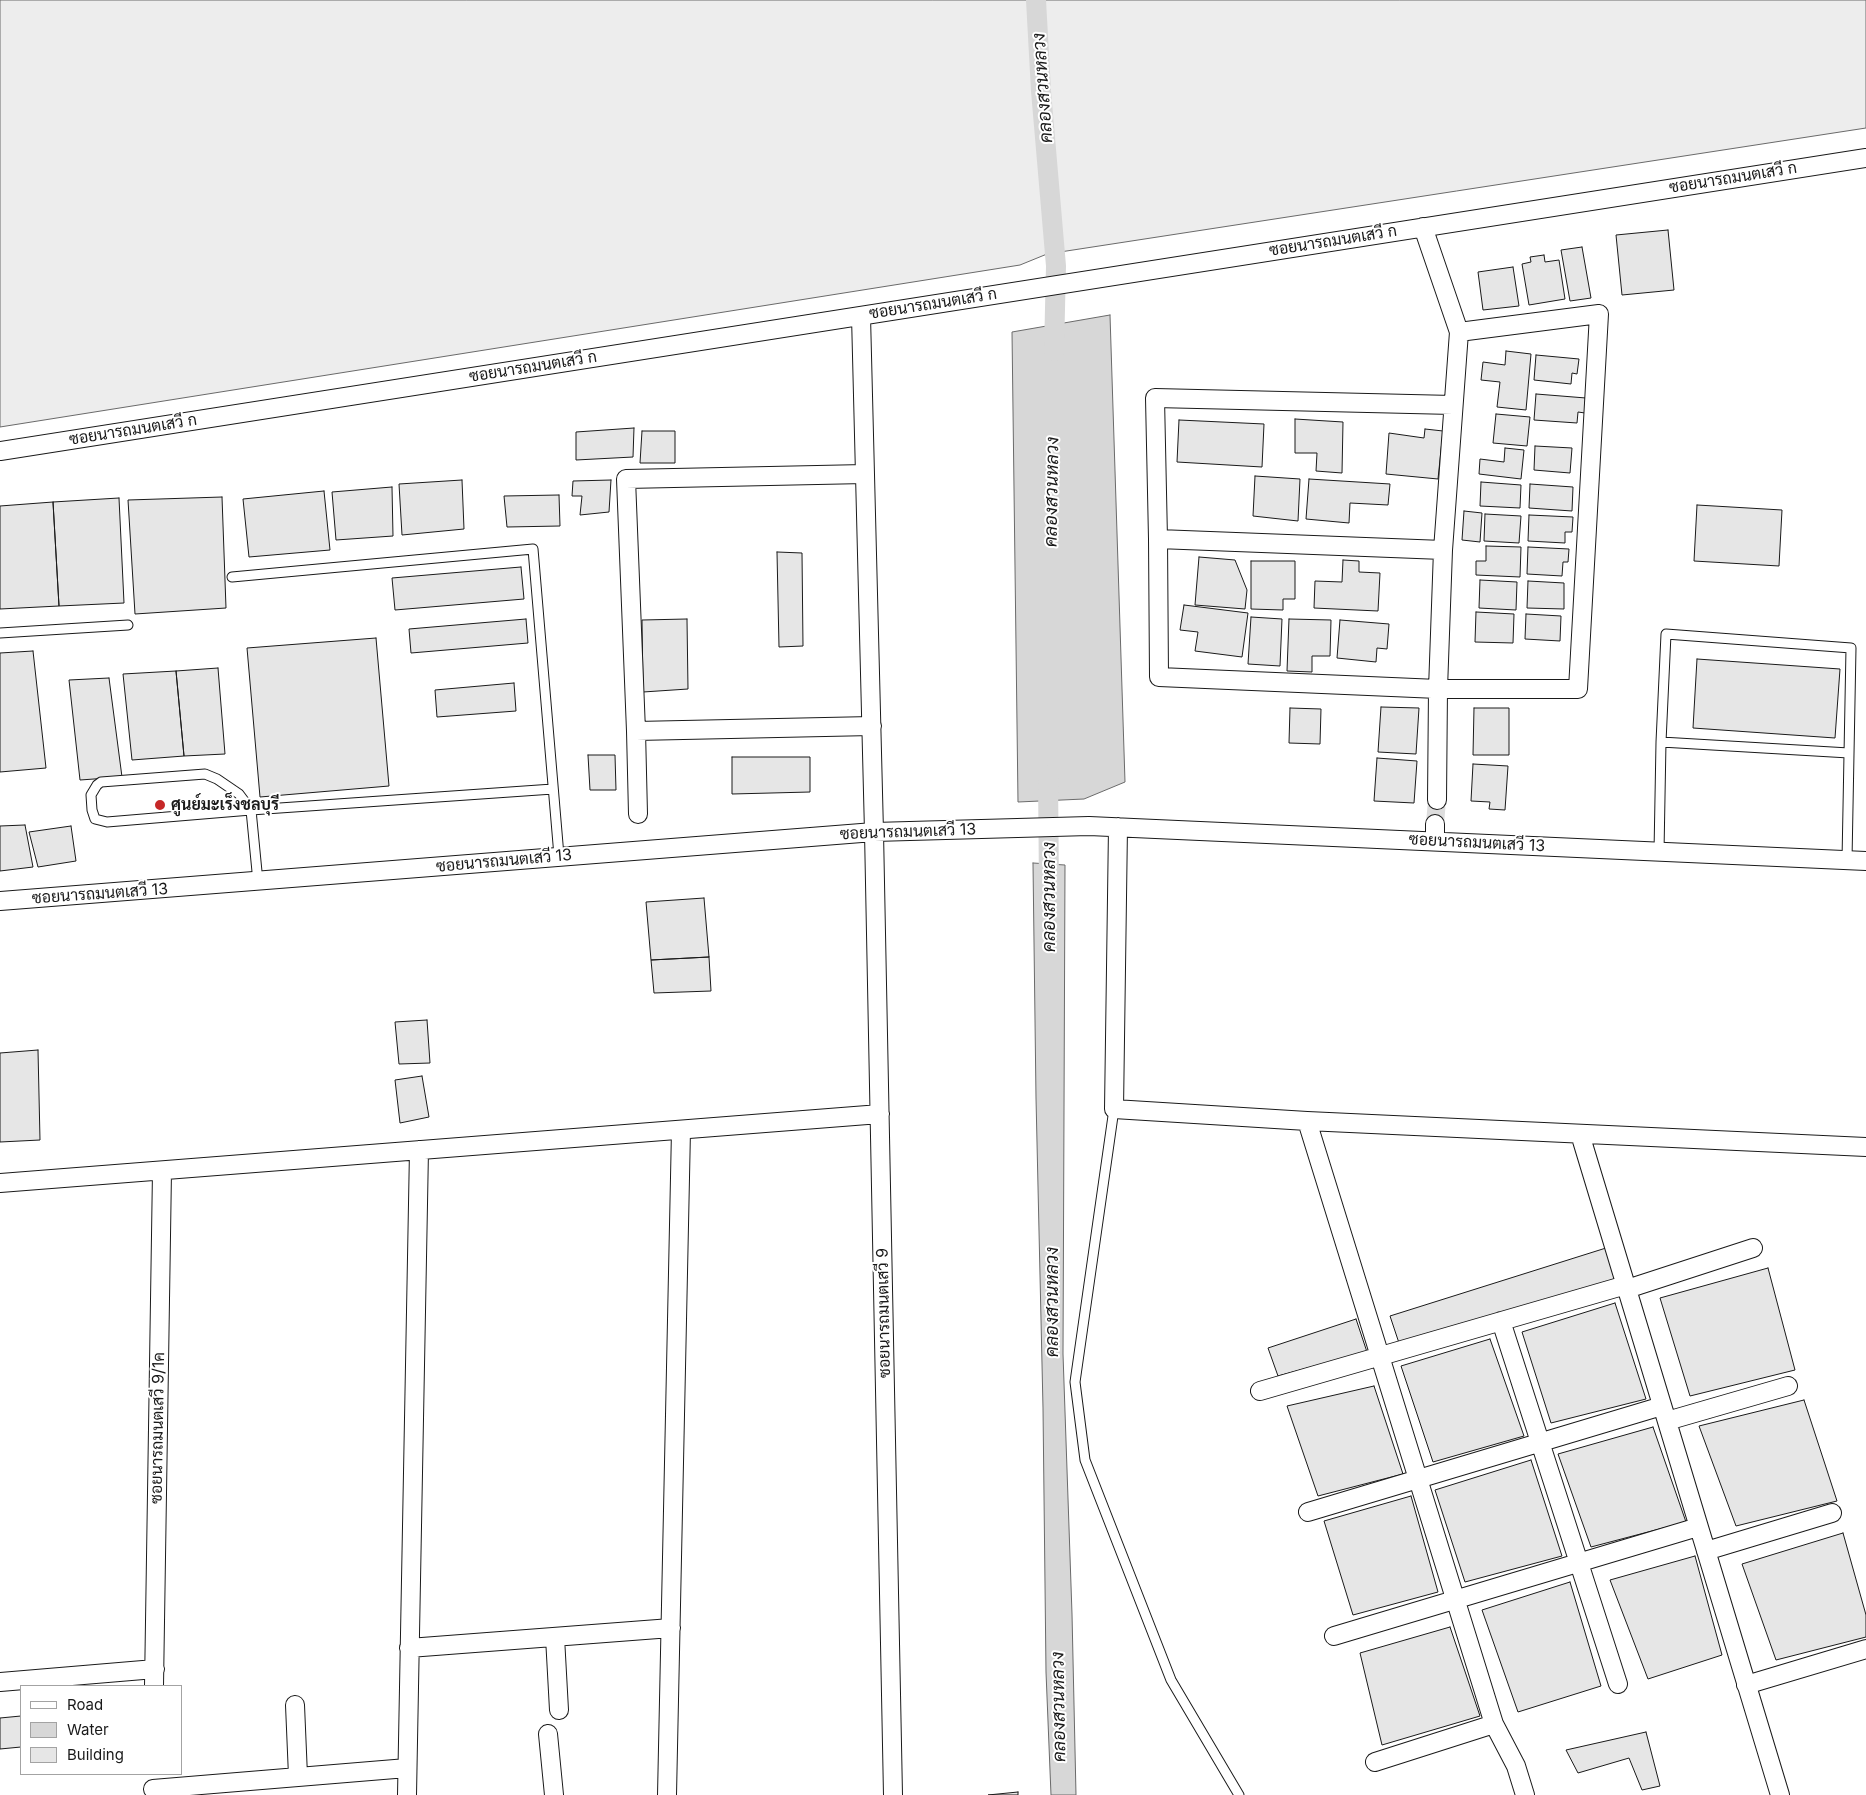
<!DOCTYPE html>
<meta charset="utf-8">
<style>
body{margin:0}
#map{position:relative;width:1866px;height:1795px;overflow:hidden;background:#fff;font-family:Inter,sans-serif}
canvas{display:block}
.legend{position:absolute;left:20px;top:1685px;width:162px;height:90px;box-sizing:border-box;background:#fff;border:1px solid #a3a3a3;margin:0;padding:6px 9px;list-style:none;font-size:15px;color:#1a1a1a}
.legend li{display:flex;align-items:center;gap:10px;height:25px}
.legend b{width:25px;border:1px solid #a3a3a3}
</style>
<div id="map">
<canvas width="1866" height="1795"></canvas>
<ul class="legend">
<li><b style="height:6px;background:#fff"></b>Road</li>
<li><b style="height:14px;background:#d7d7d7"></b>Water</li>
<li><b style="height:14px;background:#e6e6e6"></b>Building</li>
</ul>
</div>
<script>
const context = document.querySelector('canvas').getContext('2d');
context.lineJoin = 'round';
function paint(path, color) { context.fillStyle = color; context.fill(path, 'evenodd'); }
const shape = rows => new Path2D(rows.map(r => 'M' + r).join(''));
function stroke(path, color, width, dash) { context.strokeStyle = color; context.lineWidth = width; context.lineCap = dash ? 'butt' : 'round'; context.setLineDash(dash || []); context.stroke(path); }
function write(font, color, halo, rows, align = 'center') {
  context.font = font + ' Inter,Sarabun,sans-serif'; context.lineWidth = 4; context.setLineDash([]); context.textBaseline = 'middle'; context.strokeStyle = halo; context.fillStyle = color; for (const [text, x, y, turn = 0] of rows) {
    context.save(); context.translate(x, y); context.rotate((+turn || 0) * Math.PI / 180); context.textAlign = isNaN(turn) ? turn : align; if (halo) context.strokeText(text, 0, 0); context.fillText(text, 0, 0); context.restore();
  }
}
const built = shape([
 [0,0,1866,0,1866,128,1047,254,1020,265,0,427,0,0]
]);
paint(built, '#ededed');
stroke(built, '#6a6a6a', 1);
const water = shape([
 [1110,315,1125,782,1084,799,1018,802,1012,332,1110,315],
 [1033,863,1065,865,1063,1354,1072,1614,1076,1795,1051,1795,1046,1672,1043,1408,1036,1098,1033,863]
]);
paint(water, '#d7d7d7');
stroke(water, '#6a6a6a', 1);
stroke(shape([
 [1036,0,1041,91,1056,266,1054,351],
 [1048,775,1049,891]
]), '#d7d7d7', 20);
const building = shape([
 [1668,230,1674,290,1622,295,1616,235,1668,230],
 [1582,247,1591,298,1570,301,1561,250,1582,247],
 [1544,255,1545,262,1559,260,1565,299,1529,305,1522,264,1531,262,1530,257,1544,255],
 [1513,267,1519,306,1483,310,1478,272,1513,267],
 [1506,351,1531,354,1526,410,1497,407,1500,382,1481,380,1483,362,1505,365,1506,351],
 [1536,355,1579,359,1577,374,1572,373,1571,384,1534,380,1536,355],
 [1536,394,1586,398,1585,413,1578,412,1577,423,1534,420,1536,394],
 [1496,414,1530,417,1527,446,1493,443,1496,414],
 [1295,419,1343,422,1342,473,1316,471,1317,453,1295,453,1295,419],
 [1179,420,1264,424,1262,467,1177,462,1179,420],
 [634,428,633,457,576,460,576,432,634,428],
 [1425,429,1443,431,1438,479,1386,474,1389,433,1424,438,1425,429],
 [642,431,675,431,675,463,640,463,642,431],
 [1535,446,1572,448,1570,473,1534,470,1535,446],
 [1505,448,1524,450,1521,479,1479,474,1480,459,1504,462,1505,448],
 [1255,476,1300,479,1298,521,1253,516,1255,476],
 [1309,479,1390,484,1388,505,1350,503,1349,523,1306,519,1309,479],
 [462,480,464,529,402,535,399,484,462,480],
 [611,480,609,512,580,515,582,496,572,496,573,481,611,480],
 [1481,482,1521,485,1520,508,1480,506,1481,482],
 [1530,484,1573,487,1572,511,1529,508,1530,484],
 [392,487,393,536,336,540,332,492,392,487],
 [324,491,330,550,249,557,243,499,324,491],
 [559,495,560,526,507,527,504,496,559,495],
 [222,497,226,608,135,614,128,500,222,497],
 [119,498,124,603,59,606,53,502,119,498],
 [53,502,59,606,0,609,0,506,53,502],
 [1697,505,1782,510,1779,566,1694,561,1697,505],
 [1464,511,1482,513,1480,542,1462,540,1464,511],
 [1485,514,1521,516,1519,543,1484,541,1485,514],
 [1529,515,1573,517,1572,532,1565,532,1565,543,1528,541,1529,515],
 [1486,546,1521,547,1520,577,1476,575,1476,561,1486,561,1486,546],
 [1528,547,1569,549,1568,562,1563,562,1562,576,1527,574,1528,547],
 [777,552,802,553,803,646,779,647,777,552],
 [1199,557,1235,560,1247,590,1245,609,1195,605,1199,557],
 [1343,560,1359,561,1359,572,1380,573,1378,611,1314,608,1315,581,1342,582,1343,560],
 [1251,561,1295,561,1295,599,1283,599,1283,610,1251,609,1251,561],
 [521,567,524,599,395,610,392,578,521,567],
 [1480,580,1517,582,1516,610,1479,608,1480,580],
 [1528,581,1564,583,1564,609,1527,608,1528,581],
 [1184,605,1248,613,1242,657,1195,651,1198,632,1180,630,1184,605],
 [1476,612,1514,614,1513,643,1475,642,1476,612],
 [1526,614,1561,616,1560,641,1525,639,1526,614],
 [1251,617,1282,619,1280,666,1248,664,1251,617],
 [526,619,528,643,411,653,409,629,526,619],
 [687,619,688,689,643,692,642,620,687,619],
 [1289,619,1331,620,1330,656,1312,656,1312,672,1287,671,1289,619],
 [1340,620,1389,624,1387,649,1377,648,1376,662,1337,658,1340,620],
 [376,638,389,786,260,797,247,648,376,638],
 [33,651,46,768,0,772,0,653,33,651],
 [1697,659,1840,669,1835,738,1693,728,1697,659],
 [218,668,225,754,184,756,176,671,218,668],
 [176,671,184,756,132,760,123,674,176,671],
 [109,678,122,777,80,780,69,680,109,678],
 [514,683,516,711,437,717,435,690,514,683],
 [1381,707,1419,708,1416,754,1378,752,1381,707],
 [1290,708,1321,709,1320,744,1289,743,1290,708],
 [1474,708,1509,708,1509,755,1473,755,1474,708],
 [588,755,615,755,616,790,590,790,588,755],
 [732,757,810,757,810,792,732,794,732,757],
 [1377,758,1417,761,1414,803,1374,801,1377,758],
 [1473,764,1508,766,1505,810,1489,809,1490,802,1471,801,1473,764],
 [25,825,33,867,0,871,0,826,25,825],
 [71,826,76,861,38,867,29,832,71,826],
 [704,898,709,957,651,960,646,902,704,898],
 [709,957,711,991,654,993,651,960,709,957],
 [427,1020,430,1063,399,1064,395,1022,427,1020],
 [38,1050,40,1140,0,1142,0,1053,38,1050],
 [422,1076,429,1117,400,1123,395,1080,422,1076],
 [1606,1248,1616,1279,1400,1346,1390,1316,1606,1248],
 [1768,1268,1795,1370,1690,1396,1660,1298,1768,1268],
 [1615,1303,1646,1399,1551,1423,1522,1332,1615,1303],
 [1356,1319,1367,1352,1278,1376,1268,1348,1356,1319],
 [1490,1339,1524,1436,1433,1462,1401,1366,1490,1339],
 [1374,1386,1403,1474,1318,1496,1287,1406,1374,1386],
 [1804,1400,1837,1501,1736,1526,1699,1426,1804,1400],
 [1653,1427,1686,1522,1591,1547,1558,1454,1653,1427],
 [1531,1460,1562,1556,1465,1582,1435,1490,1531,1460],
 [1411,1496,1438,1592,1353,1615,1324,1521,1411,1496],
 [1843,1533,1866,1615,1866,1637,1776,1660,1742,1564,1843,1533],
 [1695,1556,1722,1655,1648,1679,1610,1580,1695,1556],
 [1570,1582,1601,1686,1518,1712,1482,1610,1570,1582],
 [1450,1627,1480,1716,1382,1745,1360,1653,1450,1627],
 [21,1716,21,1747,0,1749,0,1718,21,1716],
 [1646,1732,1660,1786,1642,1790,1629,1758,1578,1773,1566,1750,1646,1732],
 [1018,1792,1018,1795,988,1795,1018,1792]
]);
paint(building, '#e6e6e6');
stroke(building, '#1a1a1a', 1);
stroke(shape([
 [1435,824,1437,800]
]), '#ddd', 18, [18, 9]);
const service = shape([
 [232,577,533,549,559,856],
 [0,633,128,625],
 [1661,742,1849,753],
 [1659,852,1661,742,1666,634,1851,648,1847,860],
 [258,882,251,810,107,822,95,819,92,810,91,795,97,785,101,782,205,774,217,779,239,794,251,810,553,789],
 [1114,1109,1075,1382,1085,1460,1171,1680,1239,1795]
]);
const minor = shape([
 [1423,227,1459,332,1443,550,1438,689,1437,800],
 [861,316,874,832,893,1795],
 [1453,405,1155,398,1158,539,1159,677,1438,689,1578,689,1599,314,1459,332],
 [0,451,1866,158],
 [1158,539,1443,550],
 [636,731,872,726],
 [638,814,636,731,626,479,865,474],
 [1118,827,1114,1109,1307,1121,1866,1147],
 [1435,841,1435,824],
 [0,901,874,832,1089,826,1866,861],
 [1307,1121,1494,1724,1516,1766,1525,1795],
 [1580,1134,1780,1795],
 [0,1183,880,1114],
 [1627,1289,1753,1248],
 [1501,1321,1618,1684],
 [1260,1391,1626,1285],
 [1667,1421,1788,1386],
 [1308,1512,1662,1406],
 [1706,1551,1832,1513],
 [1334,1636,1698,1527],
 [555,1637,559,1710],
 [409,1648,671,1628],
 [0,1682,155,1669],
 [1746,1685,1866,1649],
 [154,1686,162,1171],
 [295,1705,298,1776],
 [548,1734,554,1795],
 [1375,1762,1494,1724],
 [153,1789,407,1768],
 [407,1795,419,1150],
 [667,1795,681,1130]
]);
stroke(service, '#1a1a1a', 11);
stroke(minor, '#1a1a1a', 20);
stroke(service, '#fff', 9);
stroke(minor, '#fff', 18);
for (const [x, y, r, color] of [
 [160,805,6,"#c62828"]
]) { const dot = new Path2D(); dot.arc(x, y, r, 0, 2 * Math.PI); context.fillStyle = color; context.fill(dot); stroke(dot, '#fff', 2); }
write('16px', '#1a1a1a', '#fff', [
 ["ซอยนารถมนตเสวี ก",1733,178,-9],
 ["ซอยนารถมนตเสวี ก",1333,241,-9],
 ["ซอยนารถมนตเสวี ก",933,304,-9],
 ["ซอยนารถมนตเสวี ก",533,367,-9],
 ["ซอยนารถมนตเสวี ก",133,430,-9],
 ["ซอยนารถมนตเสวี 13",908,832,-2],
 ["ซอยนารถมนตเสวี 13",1477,843,3],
 ["ซอยนารถมนตเสวี 13",504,861,-5],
 ["ซอยนารถมนตเสวี 13",100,894,-4],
 ["ซอยนารถมนตเสวี 9",884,1313,-91],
 ["ซอยนารถมนตเสวี 9/1ค",158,1428,-89]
]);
write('bold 16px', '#1a1a1a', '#fff', [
 ["ศูนย์มะเร็งชลบุรี",171,805]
], 'left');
write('italic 18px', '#1a1a1a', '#fff', [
 ["คลองสวนหลวง",1043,88,-94],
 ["คลองสวนหลวง",1052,492,-89],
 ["คลองสวนหลวง",1050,897,-90],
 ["คลองสวนหลวง",1053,1302,-90],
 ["คลองสวนหลวง",1059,1707,-91]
]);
</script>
